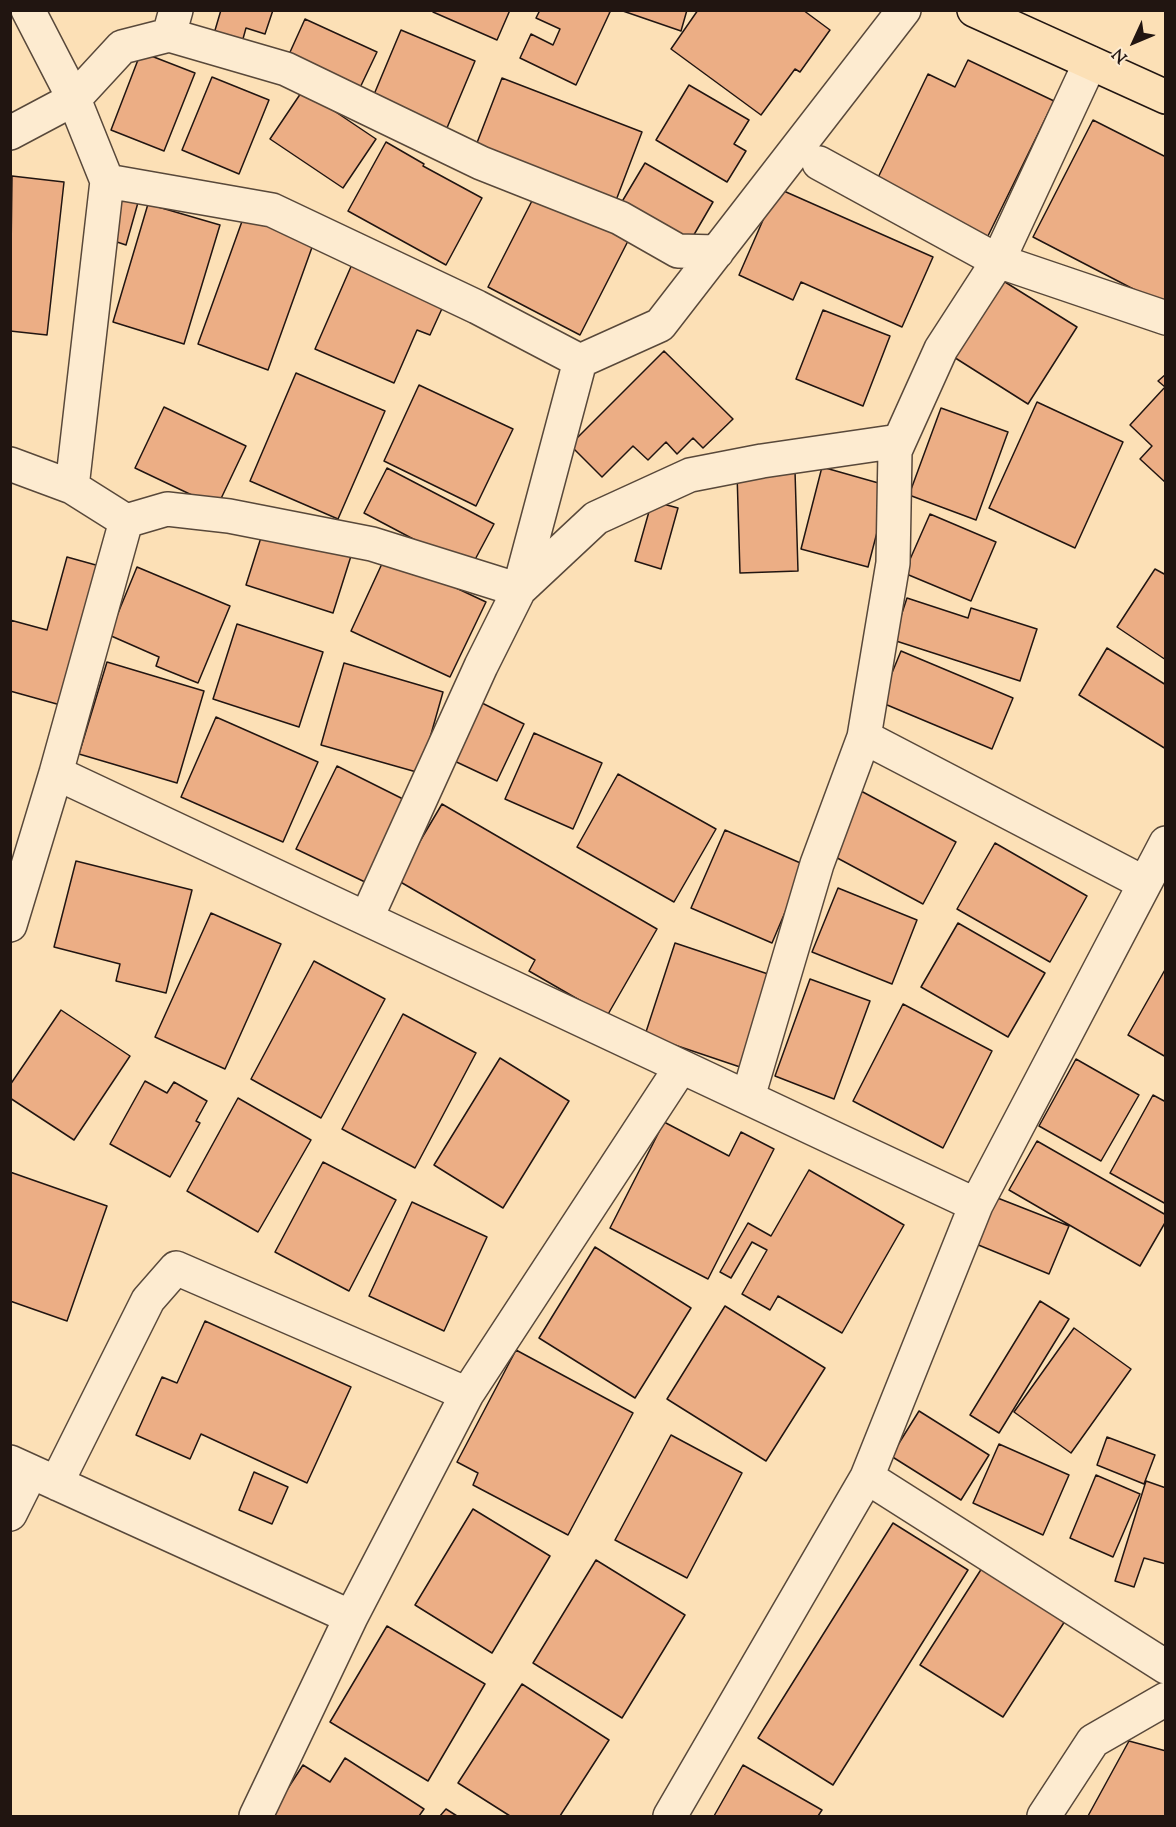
<!DOCTYPE html>
<style>
body{margin:0}
#map{position:relative;width:1176px;height:1827px;overflow:hidden;background:#fce0b6;font-family:"Sorts Mill Goudy",serif}
canvas{display:block}
.frame{position:absolute;inset:0;border:12px solid #211511;pointer-events:none}
.north{position:absolute;left:1104px;top:12px;width:60px;height:60px;-webkit-text-stroke:4px #fdebd0;paint-order:stroke;rotate:226deg;font-size:16px;font-weight:700;line-height:24px;text-align:center;color:#211511}
.north::after{content:'';display:block;margin:auto;width:21px;height:27px;background:#211511;clip-path:polygon(50% 0,100% 100%,50% 72%,0 100%)}
</style>
<div id="map">
<canvas width="1176" height="1827"></canvas>
<div class="frame"></div>
<div class="north">N</div>
</div>
<script>
const context = document.querySelector('canvas').getContext('2d');
context.lineJoin = 'round';
function paint(path, color) { context.fillStyle = color; context.fill(path, 'evenodd'); }
const shape = rows => new Path2D(rows.map(r => 'M' + r).join(''));
function stroke(path, color, width, dash) { context.strokeStyle = color; context.lineWidth = width; context.lineCap = dash ? 'butt' : 'round'; context.setLineDash(dash || []); context.stroke(path); }
const building = shape([
 [221,10,273,10,265,34,246,28,241,46,213,37,221,10],
 [434,10,510,10,497,40,433,12,434,10],
 [540,10,606,10,610,12,576,85,520,58,531,34,553,45,560,29,536,18,540,10],
 [620,10,687,10,681,31,620,10],
 [698,10,803,10,830,30,800,72,795,69,761,115,671,49,698,10],
 [305,19,377,52,357,94,286,61,305,19],
 [401,30,475,61,444,135,370,104,401,30],
 [141,52,195,73,164,151,111,130,141,52],
 [968,60,1054,101,985,242,873,188,928,74,955,87,968,60],
 [212,77,269,100,239,174,182,150,212,77],
 [502,78,642,132,615,203,475,148,502,78],
 [689,85,749,120,734,144,746,151,727,182,656,140,689,85],
 [303,90,376,139,343,188,270,139,303,90],
 [1093,120,1166,157,1166,306,1033,237,1093,120],
 [386,142,424,164,423,166,482,198,446,265,348,211,386,142],
 [645,163,713,202,688,245,620,205,645,163],
 [12,176,64,182,47,335,10,331,12,176],
 [777,188,933,257,902,327,801,282,793,300,739,275,777,188],
 [536,193,628,241,580,335,488,287,536,193],
 [122,194,139,199,126,245,108,239,122,194],
 [148,204,220,225,184,344,113,322,148,204],
 [245,213,315,239,268,370,198,344,245,213],
 [353,262,445,302,430,335,417,330,394,383,315,349,353,262],
 [997,277,1077,327,1028,404,949,354,997,277],
 [823,310,890,336,863,406,796,379,823,310],
 [664,351,733,419,703,448,693,438,677,454,666,442,648,460,633,446,602,477,570,445,664,351],
 [296,373,385,411,338,519,250,481,296,373],
 [1166,374,1166,483,1140,459,1152,446,1130,425,1165,387,1158,381,1166,374],
 [419,385,513,429,476,506,384,461,419,385],
 [1037,402,1123,442,1075,548,989,508,1037,402],
 [164,407,246,446,217,507,135,468,164,407],
 [941,408,1008,432,976,520,909,495,941,408],
 [822,467,889,486,868,567,801,549,822,467],
 [387,468,494,524,470,569,364,513,387,468],
 [795,471,798,571,740,573,737,473,795,471],
 [652,501,678,508,661,569,635,561,652,501],
 [930,514,996,542,971,601,904,573,930,514],
 [264,528,351,556,333,613,246,585,264,528],
 [386,555,486,602,450,677,351,631,386,555],
 [67,557,103,567,64,706,10,691,10,620,47,630,67,557],
 [137,567,230,606,198,683,156,666,159,657,109,635,137,567],
 [1155,569,1166,575,1166,660,1117,627,1155,569],
 [907,598,968,618,971,608,1037,629,1020,681,893,640,907,598],
 [237,624,323,652,299,727,213,699,237,624],
 [1107,648,1166,685,1166,749,1079,695,1107,648],
 [901,651,1013,698,992,749,880,702,901,651],
 [107,662,204,691,177,783,79,754,107,662],
 [344,663,443,692,420,773,321,745,344,663],
 [476,700,524,724,497,781,448,758,476,700],
 [216,717,318,762,283,842,181,797,216,717],
 [534,733,602,763,573,829,505,799,534,733],
 [337,766,405,800,365,882,296,849,337,766],
 [618,774,716,829,674,902,577,847,618,774],
 [861,791,956,842,923,904,828,853,861,791],
 [442,804,657,929,607,1016,529,971,535,960,397,880,442,804],
 [725,830,805,865,772,943,691,908,725,830],
 [995,843,1087,896,1050,962,957,909,995,843],
 [76,861,192,890,166,993,116,981,120,964,54,947,76,861],
 [838,888,917,920,892,984,812,952,838,888],
 [211,913,281,944,225,1069,155,1037,211,913],
 [958,923,1045,973,1008,1037,921,987,958,923],
 [675,943,774,976,743,1068,645,1035,675,943],
 [314,961,385,999,321,1118,251,1079,314,961],
 [1166,968,1166,1057,1128,1035,1166,968],
 [810,979,870,1001,834,1099,775,1076,810,979],
 [903,1004,992,1051,943,1148,853,1101,903,1004],
 [61,1010,130,1056,74,1140,10,1098,10,1085,61,1010],
 [403,1014,476,1053,415,1168,342,1129,403,1014],
 [500,1058,569,1101,503,1208,434,1165,500,1058],
 [1076,1059,1139,1095,1101,1161,1039,1126,1076,1059],
 [145,1081,167,1093,174,1082,207,1101,196,1121,200,1123,170,1177,110,1144,145,1081],
 [1153,1095,1166,1102,1166,1204,1110,1173,1153,1095],
 [238,1098,311,1140,258,1232,187,1191,238,1098],
 [664,1122,729,1156,741,1132,774,1149,708,1279,610,1228,664,1122],
 [1037,1141,1166,1215,1166,1221,1140,1266,1009,1190,1037,1141],
 [323,1162,396,1200,349,1291,275,1252,323,1162],
 [809,1170,904,1225,842,1333,778,1296,770,1310,742,1294,767,1250,752,1242,731,1278,720,1272,748,1223,771,1236,809,1170],
 [10,1172,107,1206,67,1321,10,1301,10,1172],
 [995,1197,1069,1226,1049,1274,976,1244,995,1197],
 [412,1202,487,1237,444,1331,369,1296,412,1202],
 [595,1247,691,1308,635,1398,539,1338,595,1247],
 [1040,1301,1069,1319,999,1433,970,1415,1040,1301],
 [725,1306,825,1368,766,1461,667,1399,725,1306],
 [205,1321,351,1387,307,1483,201,1434,190,1459,136,1435,162,1377,177,1383,205,1321],
 [1074,1328,1131,1369,1071,1453,1014,1412,1074,1328],
 [516,1350,633,1413,568,1535,473,1485,478,1473,457,1462,516,1350],
 [919,1411,989,1455,961,1500,891,1456,919,1411],
 [671,1435,742,1473,687,1578,615,1540,671,1435],
 [1107,1437,1155,1455,1144,1484,1097,1465,1107,1437],
 [999,1444,1069,1475,1043,1535,973,1503,999,1444],
 [254,1472,288,1487,272,1524,239,1510,254,1472],
 [1096,1475,1140,1494,1113,1557,1070,1538,1096,1475],
 [1146,1481,1166,1488,1166,1564,1144,1558,1134,1587,1115,1581,1146,1481],
 [473,1509,550,1556,492,1653,415,1605,473,1509],
 [893,1523,968,1570,833,1785,758,1738,893,1523],
 [596,1560,685,1615,622,1718,533,1663,596,1560],
 [982,1568,1065,1621,1003,1717,920,1665,982,1568],
 [387,1626,485,1684,428,1781,330,1722,387,1626],
 [522,1684,609,1740,560,1816,510,1816,458,1783,522,1684],
 [1129,1741,1166,1751,1166,1816,1088,1816,1129,1741],
 [345,1758,424,1809,419,1816,270,1816,303,1765,330,1782,345,1758],
 [743,1765,822,1810,818,1816,714,1816,743,1765],
 [446,1809,457,1816,440,1816,446,1809]
]);
paint(building, '#ecae85');
stroke(building, '#211511', 1.5);
const minor = shape([
 [169,35,286,69,481,163,620,218,678,251,717,252],
 [10,133,74,99,28,10],
 [819,163,998,261,1166,318],
 [107,181,272,210,477,307,580,361],
 [10,464,72,487],
 [126,521,167,509,229,516,372,544,519,590,596,518,690,475,762,461,899,441],
 [864,737,1144,883],
 [56,773,976,1205],
 [367,917,481,666,519,590,580,361,660,325,904,10],
 [10,925,56,773,126,521,72,487,107,181,74,99,122,47,169,35,176,10],
 [748,1097,817,864,864,737,893,563,895,451,941,349,998,261,1090,63],
 [10,1462,351,1617],
 [867,1477,1166,1667],
 [58,1484,58,1480,148,1300,176,1268,467,1394],
 [10,1514,31,1472],
 [256,1816,351,1617,467,1394,681,1067],
 [670,1816,867,1477,976,1205,1166,843],
 [1044,1816,1093,1741,1166,1699]
]);
const major = shape([
 [974,10,1166,97]
]);
stroke(minor, '#58483a', 36);
stroke(major, '#211511', 36);
stroke(minor, '#fdebd0', 33);
stroke(major, '#fce0b6', 33);
</script>
